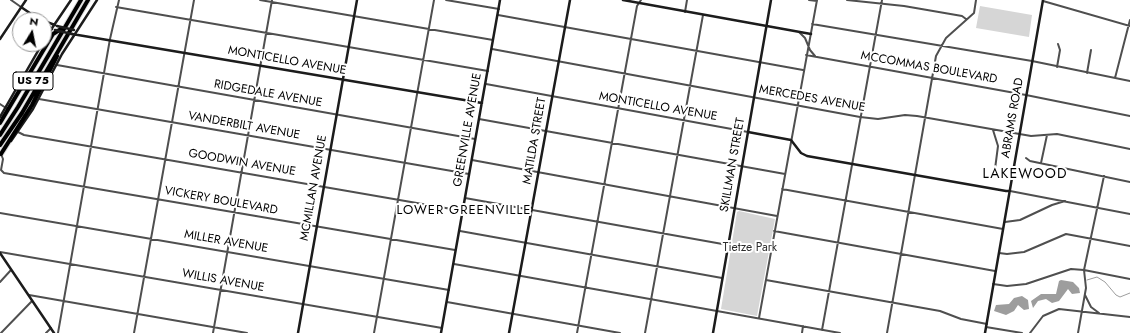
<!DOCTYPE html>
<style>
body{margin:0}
#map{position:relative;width:1130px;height:333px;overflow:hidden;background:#fff;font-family:Jost,sans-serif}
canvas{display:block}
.north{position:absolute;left:12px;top:12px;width:40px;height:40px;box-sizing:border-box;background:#fff;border:1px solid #999;border-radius:50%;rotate:10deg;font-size:11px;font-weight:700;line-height:16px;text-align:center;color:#000}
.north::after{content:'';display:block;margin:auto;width:14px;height:18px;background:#000;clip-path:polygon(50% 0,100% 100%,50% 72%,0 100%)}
</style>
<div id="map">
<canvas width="1130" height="333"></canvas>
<div class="north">N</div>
</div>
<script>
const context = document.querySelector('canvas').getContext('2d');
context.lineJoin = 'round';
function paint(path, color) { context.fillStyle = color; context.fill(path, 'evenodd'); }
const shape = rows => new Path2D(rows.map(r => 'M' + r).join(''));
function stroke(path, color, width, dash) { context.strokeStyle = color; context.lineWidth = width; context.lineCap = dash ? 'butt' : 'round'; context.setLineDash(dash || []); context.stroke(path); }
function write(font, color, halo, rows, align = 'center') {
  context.font = font + ' Jost,sans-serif'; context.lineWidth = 4; context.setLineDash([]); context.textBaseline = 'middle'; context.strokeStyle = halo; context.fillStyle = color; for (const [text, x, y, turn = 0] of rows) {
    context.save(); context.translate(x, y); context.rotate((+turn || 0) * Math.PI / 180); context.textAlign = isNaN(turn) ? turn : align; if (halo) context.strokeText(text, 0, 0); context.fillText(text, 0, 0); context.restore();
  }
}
paint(shape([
 [980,6,1032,15,1029,37,976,28],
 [739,211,775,219,757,316,721,309,737,212]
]), '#d6d6d6');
paint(shape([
 [1061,280,1073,282,1079,288,1080,293,1072,294,1068,289,1059,301,1052,303,1046,299,1038,301,1033,308,1031,301,1041,294,1056,294,1059,281],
 [1022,296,1028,300,1029,309,1024,310,1018,305,1014,311,1006,315,994,311,996,305,1009,304,1014,298]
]), '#9d9d9d');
stroke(shape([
 [1087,280,1097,277,1105,282,1116,295,1120,297,1130,293]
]), '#9d9d9d', 1);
const highway = shape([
 [0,123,53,34,61,29],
 [0,135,18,107,81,0],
 [0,145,22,113,88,0],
 [1,154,32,105,57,56]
]);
stroke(highway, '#dbdbdb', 6);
stroke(shape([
 [11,0,21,7],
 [260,0,493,40],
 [446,0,499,9],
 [809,0,817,1],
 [847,0,904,6,962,16,966,19],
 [1043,1,1130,26],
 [116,7,488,71],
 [685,12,687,0],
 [498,15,803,70],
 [812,24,1032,61,1130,81],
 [799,32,805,38,810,50,815,56],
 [492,49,860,117,878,119,905,115,917,116,1031,136,1057,134,1130,149],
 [806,55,1026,95,1130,116],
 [57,65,475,139],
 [1057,67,1060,50,1058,44],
 [1087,73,1091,50],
 [1115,78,1130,20],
 [486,84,748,132],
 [39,99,469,174],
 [0,104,6,108],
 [479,119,785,174],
 [993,130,998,146,995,169],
 [18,132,24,135,463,211],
 [1,154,3,159,1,170,4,173,455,250],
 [1026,158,1030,161,1130,182],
 [472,160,777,216],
 [1041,163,1047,135],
 [782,189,1003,229],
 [1010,191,1130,214],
 [465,198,728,245],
 [0,213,449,290],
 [1005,222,1020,220,1052,205,1065,201],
 [460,231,722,278],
 [774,231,995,271],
 [0,252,442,328],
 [999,253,1007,254,1024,252,1066,234,1130,246],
 [454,264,840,333],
 [766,280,940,311,961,319,987,324],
 [0,282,11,270],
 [993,284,1007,286,1026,284,1071,269,1084,270,1130,279],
 [29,295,247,333],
 [1085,295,1091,307,1099,313],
 [447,302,620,333],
 [759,318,817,0],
 [986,327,1022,333],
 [822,330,882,0],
 [1,333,32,301],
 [46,333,51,328],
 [58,333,110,39,119,0],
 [134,333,194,0],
 [213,333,272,0],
 [374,333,434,0],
 [577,333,637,6,641,0],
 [645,333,703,15],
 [802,333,803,326],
 [887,333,936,56,946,38,974,13,976,0],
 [1030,333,1043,316,1059,309,1130,317],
 [1078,333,1086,288,1084,270,1104,176]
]), '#4f4f4f', 2);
stroke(shape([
 [623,0,811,34],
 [21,7,40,20],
 [44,21,55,25],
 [44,24,52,29],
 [72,34,482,103],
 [0,39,26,0],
 [44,40,71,0],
 [0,117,42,44],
 [748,132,791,140,801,153,807,156,1006,191,1010,191],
 [11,141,33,109,62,54,97,0],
 [0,253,54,333],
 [298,333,357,0],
 [441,333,500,0],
 [509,333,570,0],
 [713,333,771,0],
 [985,333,1043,0]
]), '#1c1c1c', 2.5);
stroke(highway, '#000', 4);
stroke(shape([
 [57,26,74,30],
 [55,30,72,34]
]), '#1c1c1c', 2.5);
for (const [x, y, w] of [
 [33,81,40]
]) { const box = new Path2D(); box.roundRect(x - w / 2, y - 9, w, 18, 3); context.fillStyle = '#fff'; context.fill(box); stroke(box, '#000', 1); }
write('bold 11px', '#000', null, [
 ["US 75",33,81]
]);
write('12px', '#000', '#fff', [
 ["MONTICELLO AVENUE",287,61,10],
 ["MCCOMMAS BOULEVARD",929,68,10],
 ["RIDGEDALE AVENUE",268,94,10],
 ["MERCEDES AVENUE",812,99,10],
 ["MONTICELLO AVENUE",658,107,10],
 ["ABRAMS ROAD",1013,118,-80],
 ["VANDERBILT AVENUE",244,126,10],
 ["GREENVILLE AVENUE",468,130,-80],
 ["MATILDA STREET",535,141,-80],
 ["GOODWIN AVENUE",242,163,10],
 ["SKILLMAN STREET",733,165,-80],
 ["MCMILLAN AVENUE",314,188,-80],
 ["VICKERY BOULEVARD",221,201,10],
 ["MILLER AVENUE",226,242,10],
 ["WILLIS AVENUE",223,281,10]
]);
write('12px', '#2d2d2d', '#fff', [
 ["Tietze Park",750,248]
]);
context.letterSpacing = '1px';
write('13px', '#000', '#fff', [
 ["LOWER GREENVILLE",464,211]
]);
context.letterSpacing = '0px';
context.letterSpacing = '1px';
write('14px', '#000', '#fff', [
 ["LAKEWOOD",1025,175]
]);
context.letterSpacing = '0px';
</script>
